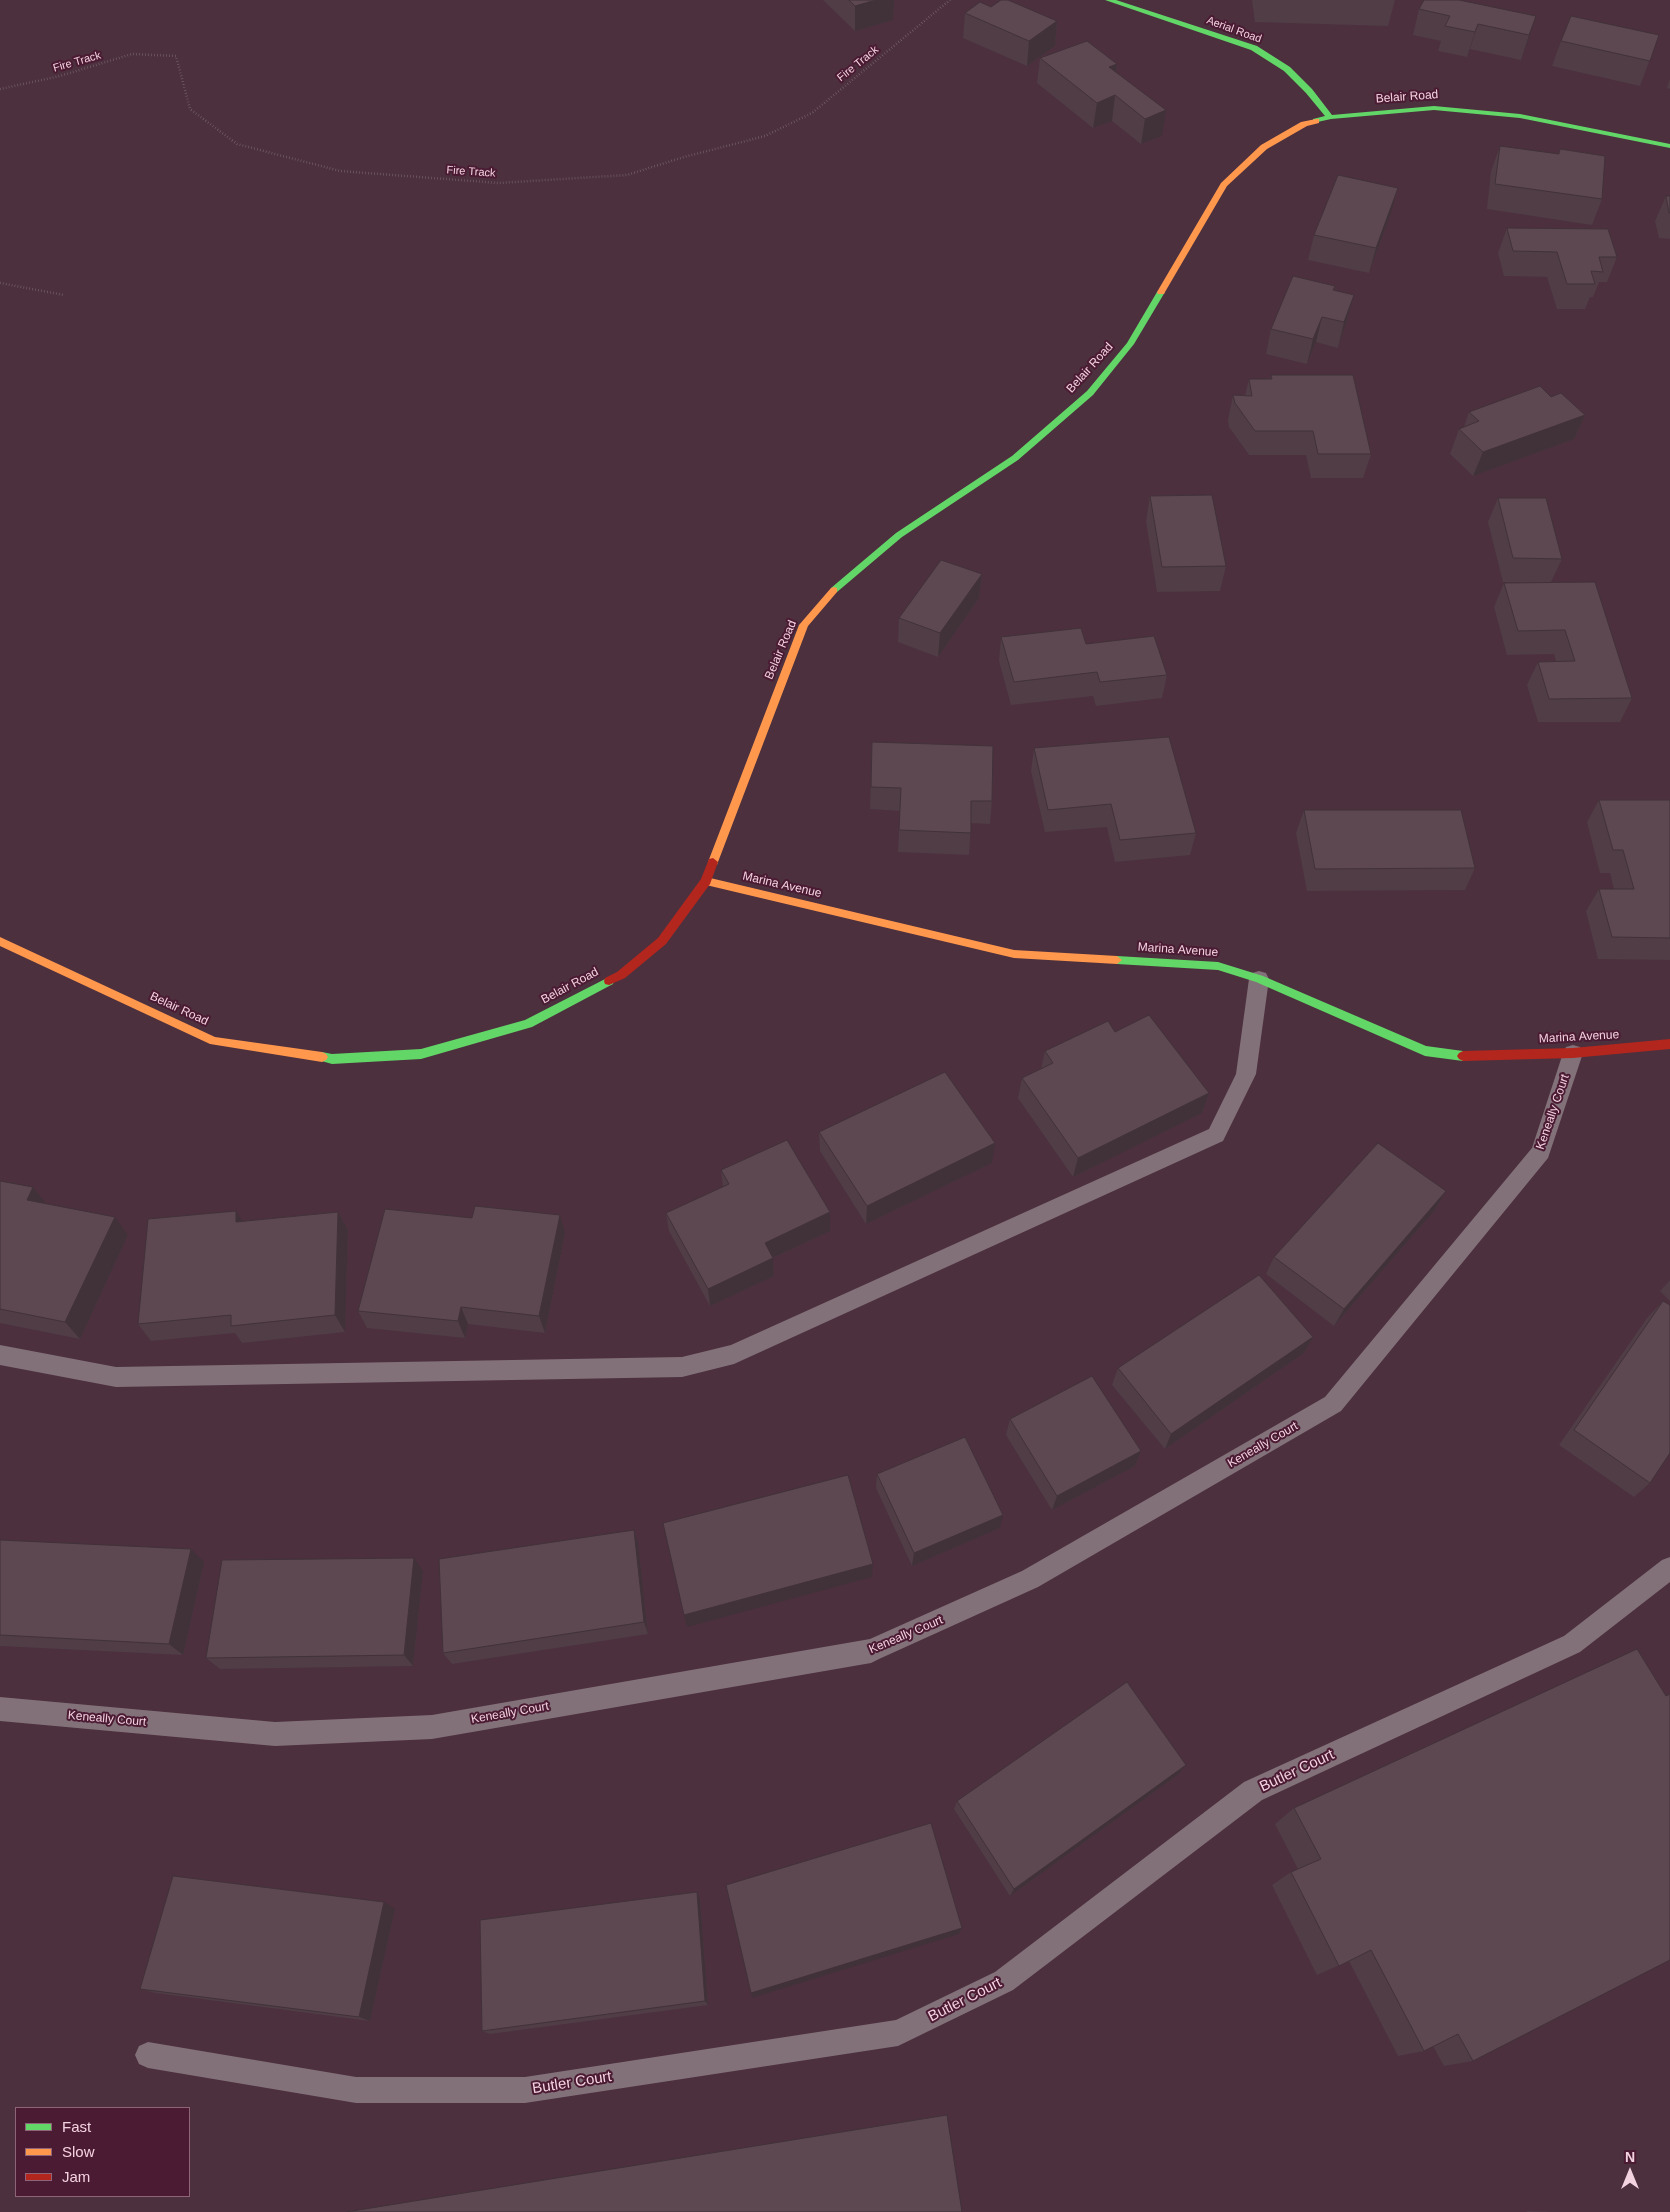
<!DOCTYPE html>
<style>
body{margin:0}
#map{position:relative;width:1670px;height:2212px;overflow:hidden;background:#4c303e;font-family:Arial,sans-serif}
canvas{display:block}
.legend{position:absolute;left:15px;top:2107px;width:175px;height:90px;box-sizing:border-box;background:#4b1a33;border:1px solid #8f6479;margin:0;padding:6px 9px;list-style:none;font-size:15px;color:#f4d3e1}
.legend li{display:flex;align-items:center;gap:10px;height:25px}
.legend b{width:25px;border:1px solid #8f6479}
.north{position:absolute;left:1605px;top:2147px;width:50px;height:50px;-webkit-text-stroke:4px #4b1a33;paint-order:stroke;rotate:0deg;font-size:14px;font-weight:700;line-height:20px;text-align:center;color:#f4d3e1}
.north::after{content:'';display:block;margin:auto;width:18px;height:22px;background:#f4d3e1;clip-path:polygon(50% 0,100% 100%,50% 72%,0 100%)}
</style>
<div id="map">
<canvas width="1670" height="2212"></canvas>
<ul class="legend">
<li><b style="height:6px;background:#63d668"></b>Fast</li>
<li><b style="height:6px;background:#ff974d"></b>Slow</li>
<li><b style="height:6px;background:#b3261e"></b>Jam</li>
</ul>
<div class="north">N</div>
</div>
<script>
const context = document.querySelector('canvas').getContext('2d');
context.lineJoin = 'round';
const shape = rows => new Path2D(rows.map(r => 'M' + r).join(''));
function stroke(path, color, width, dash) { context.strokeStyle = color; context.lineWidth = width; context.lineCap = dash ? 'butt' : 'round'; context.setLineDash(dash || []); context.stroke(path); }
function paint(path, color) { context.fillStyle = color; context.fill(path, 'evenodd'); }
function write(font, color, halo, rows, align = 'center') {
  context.font = font + ' Arial,sans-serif'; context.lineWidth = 4; context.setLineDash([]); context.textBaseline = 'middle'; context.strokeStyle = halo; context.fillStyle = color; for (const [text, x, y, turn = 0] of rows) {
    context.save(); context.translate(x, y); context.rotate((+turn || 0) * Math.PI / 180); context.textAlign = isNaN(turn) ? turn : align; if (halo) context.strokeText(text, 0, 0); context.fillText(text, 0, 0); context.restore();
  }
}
stroke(shape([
 [0,89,60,76,132,54,176,56,190,109,237,144,340,171,498,183,627,175,684,157,765,136,812,113,950,0],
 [0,283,64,295]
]), '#827179', 2.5, [0.5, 2.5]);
paint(shape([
 [1259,971,1266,973,1269,979,1256,1074,1223,1141,734,1364,682,1377,116,1387,0,1365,0,1345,116,1367,682,1357,731,1345,1209,1129,1236,1074,1249,979,1252,973,1259,971],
 [1573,1045,1580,1047,1583,1053,1548,1158,1341,1411,1038,1587,879,1659,871,1663,432,1739,275,1746,0,1721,0,1697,275,1722,432,1715,870,1639,1022,1571,1325,1397,1532,1148,1563,1053,1566,1047,1573,1045],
 [1670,1557,1670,1582,1580,1652,1262,1800,1013,1990,898,2046,525,2103,356,2103,148,2068,139,2064,135,2055,139,2046,148,2042,356,2077,525,2077,896,2020,995,1972,1244,1782,1564,1636,1662,1560,1670,1557]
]), '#837179');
paint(shape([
 [1105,0,1116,0,1257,46,1290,67,1312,89,1332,115,1434,106,1520,114,1670,144,1670,148,1520,118,1434,110,1331,119,1313,123,1313,119,1325,116,1306,93,1284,71,1251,50,1105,0],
 [1161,289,1165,292,1134,344,1093,395,1018,460,902,537,837,592,831,592,831,588,896,533,1012,456,1087,391,1127,343,1157,292,1161,289],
 [1117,956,1218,962,1263,976,1426,1046,1463,1051,1467,1053,1469,1056,1467,1059,1463,1061,1425,1056,1256,982,1218,970,1117,964,1112,960,1117,956],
 [609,977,613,978,614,981,613,984,532,1027,421,1059,332,1064,318,1060,316,1057,318,1054,322,1052,332,1054,421,1049,525,1020,609,977]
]), '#63d668');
paint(shape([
 [1316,119,1319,119,1319,123,1307,126,1267,149,1227,186,1165,292,1164,294,1158,294,1157,292,1221,183,1261,145,1301,122,1316,119],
 [834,587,837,588,837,592,808,626,718,862,717,865,709,865,708,862,799,625,831,588,834,587],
 [706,877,1014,950,1117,956,1122,960,1117,964,1014,958,706,885,701,881,706,877],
 [0,937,215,1037,322,1052,326,1054,328,1057,326,1060,322,1062,210,1044,0,946,0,937]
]), '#ff974d');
paint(shape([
 [713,858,718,862,710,884,666,944,625,978,609,985,605,984,604,981,605,978,617,972,658,938,701,879,709,859,713,858],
 [1670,1039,1670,1049,1573,1058,1463,1061,1459,1059,1457,1056,1459,1053,1463,1051,1573,1048,1670,1039]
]), '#b3261e');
paint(shape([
 [823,0,894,0,893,20,855,31],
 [1252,0,1395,0,1388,26,1255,22],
 [991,7,1057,21,1055,46,1027,66,963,38,965,13],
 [1419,9,1536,16,1528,41,1521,60,1470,49,1467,57,1438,51,1441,41,1413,35],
 [1659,35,1640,86,1552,66,1561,41],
 [1040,58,1117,64,1116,72,1162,136,1141,144,1112,121,1093,128,1037,83],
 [1670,79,1670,89,1667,88],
 [1500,146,1558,154,1560,149,1602,199,1592,225,1487,209,1491,171],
 [1666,196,1670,196,1670,239,1659,238,1655,221],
 [1391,213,1369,273,1308,260,1314,235],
 [1507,228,1617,257,1607,282,1599,282,1593,297,1590,297,1585,309,1557,309,1547,277,1504,276,1498,253],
 [1335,286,1334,291,1354,295,1347,320,1338,348,1316,342,1307,364,1266,354,1271,329],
 [1271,375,1371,454,1363,478,1311,478,1306,455,1249,455,1229,427,1228,420,1233,395,1245,396,1249,379,1270,379],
 [1551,397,1585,415,1574,439,1473,476,1450,454,1459,429,1464,427,1469,412],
 [1150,496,1226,566,1220,591,1157,592,1146,521],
 [1498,498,1562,559,1551,582,1632,698,1620,722,1538,722,1527,685,1538,662,1556,661,1554,654,1507,655,1494,607,1504,583,1525,583,1503,582,1488,522],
 [982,574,979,598,938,657,898,642,899,618],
 [1001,637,1086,644,1167,675,1162,698,1096,706,1093,696,1011,705,999,661],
 [872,742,992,801,990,824,971,823,969,855,898,852,900,811,870,809],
 [1034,748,1196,833,1190,855,1115,862,1107,827,1045,832,1031,771],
 [1599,800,1670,800,1670,960,1598,959,1586,911,1599,889,1614,889,1610,873,1600,873,1587,822],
 [1304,810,1475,868,1465,890,1307,891,1296,833],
 [1115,1032,1209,1093,1202,1113,1073,1177,1018,1098,1022,1078,1041,1069,1045,1051],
 [819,1132,992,1163,866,1224,820,1151],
 [721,1170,830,1212,830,1231,773,1258,774,1276,710,1306,669,1231,666,1213,723,1187],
 [0,1181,33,1187,46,1204,128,1235,80,1339,0,1323],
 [1446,1191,1435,1210,1334,1326,1266,1274,1274,1257],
 [338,1212,348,1230,345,1332,242,1343,235,1333,151,1341,138,1324,243,1221],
 [565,1233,545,1333,468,1324,465,1338,367,1328,358,1311],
 [1670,1280,1670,1301,1660,1291],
 [1663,1301,1650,1483,1634,1497,1559,1445,1647,1318],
 [1313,1337,1304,1353,1165,1449,1112,1385,1118,1368],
 [1010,1419,1141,1451,1135,1466,1052,1510,1006,1435],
 [877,1474,1000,1528,912,1566,876,1488],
 [634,1530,638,1543,648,1634,452,1664,443,1653],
 [0,1540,204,1562,183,1655,0,1646],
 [423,1571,413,1666,220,1669,206,1658],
 [1637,1649,1473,2061,1444,2066,1433,2046,1424,2051,1398,2056,1349,1961,1317,1975,1272,1885,1291,1872,1298,1869,1275,1824,1294,1808],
 [1186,1765,1179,1774,1010,1896,954,1809,957,1801],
 [697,1892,700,1898,708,2005,490,2034,482,2031],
 [395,1909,370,2021,156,1993,140,1989],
 [1528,2211,1554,2212,1555,2212,1526,2212]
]), '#503d46');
paint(shape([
 [876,0,894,0,893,20,855,31,855,6],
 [1536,16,1528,41,1521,60,1529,35],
 [1057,21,1055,46,1027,66,1029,41],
 [1478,24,1470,49,1467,57,1475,32],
 [1117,64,1114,89,1109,67],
 [1115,95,1112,121,1093,128,1097,103],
 [1166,110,1162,136,1141,144,1145,119],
 [1398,188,1391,213,1369,273,1376,248],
 [1354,295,1347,320,1338,348,1344,322],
 [1322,317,1316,342,1307,364,1313,339],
 [1585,415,1574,439,1473,476,1483,452],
 [982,574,979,598,938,657,940,633],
 [1209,1093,1202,1113,1073,1177,1078,1158],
 [995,1143,992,1163,866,1224,867,1206],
 [33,1187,48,1206,27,1200],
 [1446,1191,1435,1210,1334,1326,1344,1309],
 [236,1211,248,1229,236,1222],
 [338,1212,348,1230,345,1332,335,1315],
 [830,1212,830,1231,766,1261,765,1243],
 [560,1215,565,1233,545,1333,539,1316],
 [115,1217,128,1235,80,1339,65,1322],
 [773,1258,774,1276,710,1306,708,1289],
 [461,1307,468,1324,465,1338,458,1321],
 [1313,1337,1304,1353,1165,1449,1171,1434],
 [1141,1451,1135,1466,1052,1510,1057,1496],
 [1003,1515,1000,1528,912,1566,914,1553],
 [634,1530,638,1543,648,1634,644,1622],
 [191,1549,204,1562,183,1655,169,1644],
 [414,1558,423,1571,413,1666,404,1655],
 [873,1564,872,1577,687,1627,684,1615],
 [1186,1765,1179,1774,1010,1896,1014,1889],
 [697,1892,700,1898,708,2005,705,2001],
 [384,1902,395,1909,370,2021,359,2017],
 [962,1928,959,1934,752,1998,751,1993]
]), '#413239');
const building = shape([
 [849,0,876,0,855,6,849,0],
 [1001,0,1008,0,1057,21,1029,41,965,13,980,2,991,7,1001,0],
 [1424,0,1459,0,1536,16,1529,35,1478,24,1475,32,1445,26,1450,16,1419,9,1424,0],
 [1571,16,1659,35,1650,61,1561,41,1571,16],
 [1087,41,1117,64,1109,67,1166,110,1145,119,1115,95,1097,103,1040,58,1087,41],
 [1500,146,1559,154,1560,149,1605,156,1602,199,1495,184,1500,146],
 [1338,175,1398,188,1376,248,1314,235,1338,175],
 [1666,196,1670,196,1670,213,1669,213,1666,196],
 [1507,228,1608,229,1617,257,1599,257,1603,272,1591,271,1595,284,1567,284,1557,252,1513,251,1507,228],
 [1293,276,1335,286,1333,290,1354,295,1344,322,1322,317,1313,339,1271,329,1293,276],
 [1271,375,1353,375,1371,454,1318,454,1313,431,1255,431,1235,403,1233,395,1252,396,1249,379,1272,379,1271,375],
 [1540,386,1551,397,1561,393,1585,415,1483,452,1459,429,1479,421,1469,412,1540,386],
 [1212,495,1226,566,1162,567,1150,496,1212,495],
 [1498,498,1546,498,1562,559,1513,558,1498,498],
 [941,560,982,574,940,633,899,618,941,560],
 [1595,582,1632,698,1549,699,1538,662,1575,661,1565,630,1518,631,1504,583,1595,582],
 [1081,628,1086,644,1154,636,1167,675,1100,682,1097,672,1014,682,1001,637,1081,628],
 [1169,737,1196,833,1120,840,1111,804,1048,810,1034,748,1169,737],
 [872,742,993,746,992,801,971,801,971,833,899,830,901,788,871,787,872,742],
 [1599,800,1670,800,1670,938,1612,937,1599,889,1634,889,1623,850,1613,850,1599,800],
 [1304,810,1461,810,1475,868,1315,869,1304,810],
 [1149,1015,1209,1093,1078,1158,1022,1078,1053,1063,1045,1051,1108,1021,1115,1032,1149,1015],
 [945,1072,995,1143,867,1206,819,1132,945,1072],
 [787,1140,830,1212,765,1243,773,1258,708,1289,666,1213,729,1184,721,1170,787,1140],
 [1378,1143,1446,1191,1344,1309,1274,1257,1378,1143],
 [0,1181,33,1187,27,1200,115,1217,65,1322,0,1309,0,1181],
 [475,1206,560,1215,539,1316,461,1307,458,1321,358,1311,385,1209,472,1218,475,1206],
 [236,1211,236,1222,338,1212,335,1315,231,1326,231,1315,138,1324,148,1219,236,1211],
 [1259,1275,1313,1337,1171,1434,1118,1368,1259,1275],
 [1663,1301,1670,1305,1670,1453,1650,1483,1574,1430,1663,1301],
 [1092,1376,1141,1451,1057,1496,1010,1419,1092,1376],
 [965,1437,1003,1515,914,1553,877,1474,965,1437],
 [848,1475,873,1564,684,1615,663,1523,848,1475],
 [634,1530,644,1622,443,1653,439,1559,634,1530],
 [0,1540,191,1549,169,1644,0,1635,0,1540],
 [414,1558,404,1655,206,1658,222,1560,414,1558],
 [1637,1649,1666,1696,1670,1694,1670,1960,1473,2061,1458,2034,1424,2051,1371,1950,1339,1966,1291,1872,1321,1859,1294,1808,1637,1649],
 [1127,1682,1186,1765,1014,1889,957,1801,1127,1682],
 [931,1823,962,1928,751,1993,726,1885,931,1823],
 [173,1876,384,1902,359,2017,140,1989,173,1876],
 [697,1892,705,2001,482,2031,480,1920,697,1892],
 [947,2115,962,2212,346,2212,947,2115]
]);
paint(building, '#5d4751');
stroke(building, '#413239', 1);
write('11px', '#f4d3e1', '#4b1a33', [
 ["Aerial Road",1234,30,20],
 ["Fire Track",77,62,-16],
 ["Fire Track",858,64,-39],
 ["Fire Track",471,172,4]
]);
write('12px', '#f4d3e1', '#4b1a33', [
 ["Belair Road",1407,97,-4],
 ["Belair Road",1090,368,-48],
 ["Belair Road",781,650,-67],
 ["Marina Avenue",782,885,13],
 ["Marina Avenue",1178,950,4],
 ["Belair Road",570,986,-28],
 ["Belair Road",179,1009,25],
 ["Marina Avenue",1579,1037,-3],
 ["Keneally Court",1553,1112,-71],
 ["Keneally Court",1263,1445,-30],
 ["Keneally Court",906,1635,-23],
 ["Keneally Court",510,1713,-10],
 ["Keneally Court",107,1719,5]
]);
write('15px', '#f4d3e1', '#4b1a33', [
 ["Butler Court",1297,1771,-25],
 ["Butler Court",965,2000,-27],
 ["Butler Court",572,2083,-9]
]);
</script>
